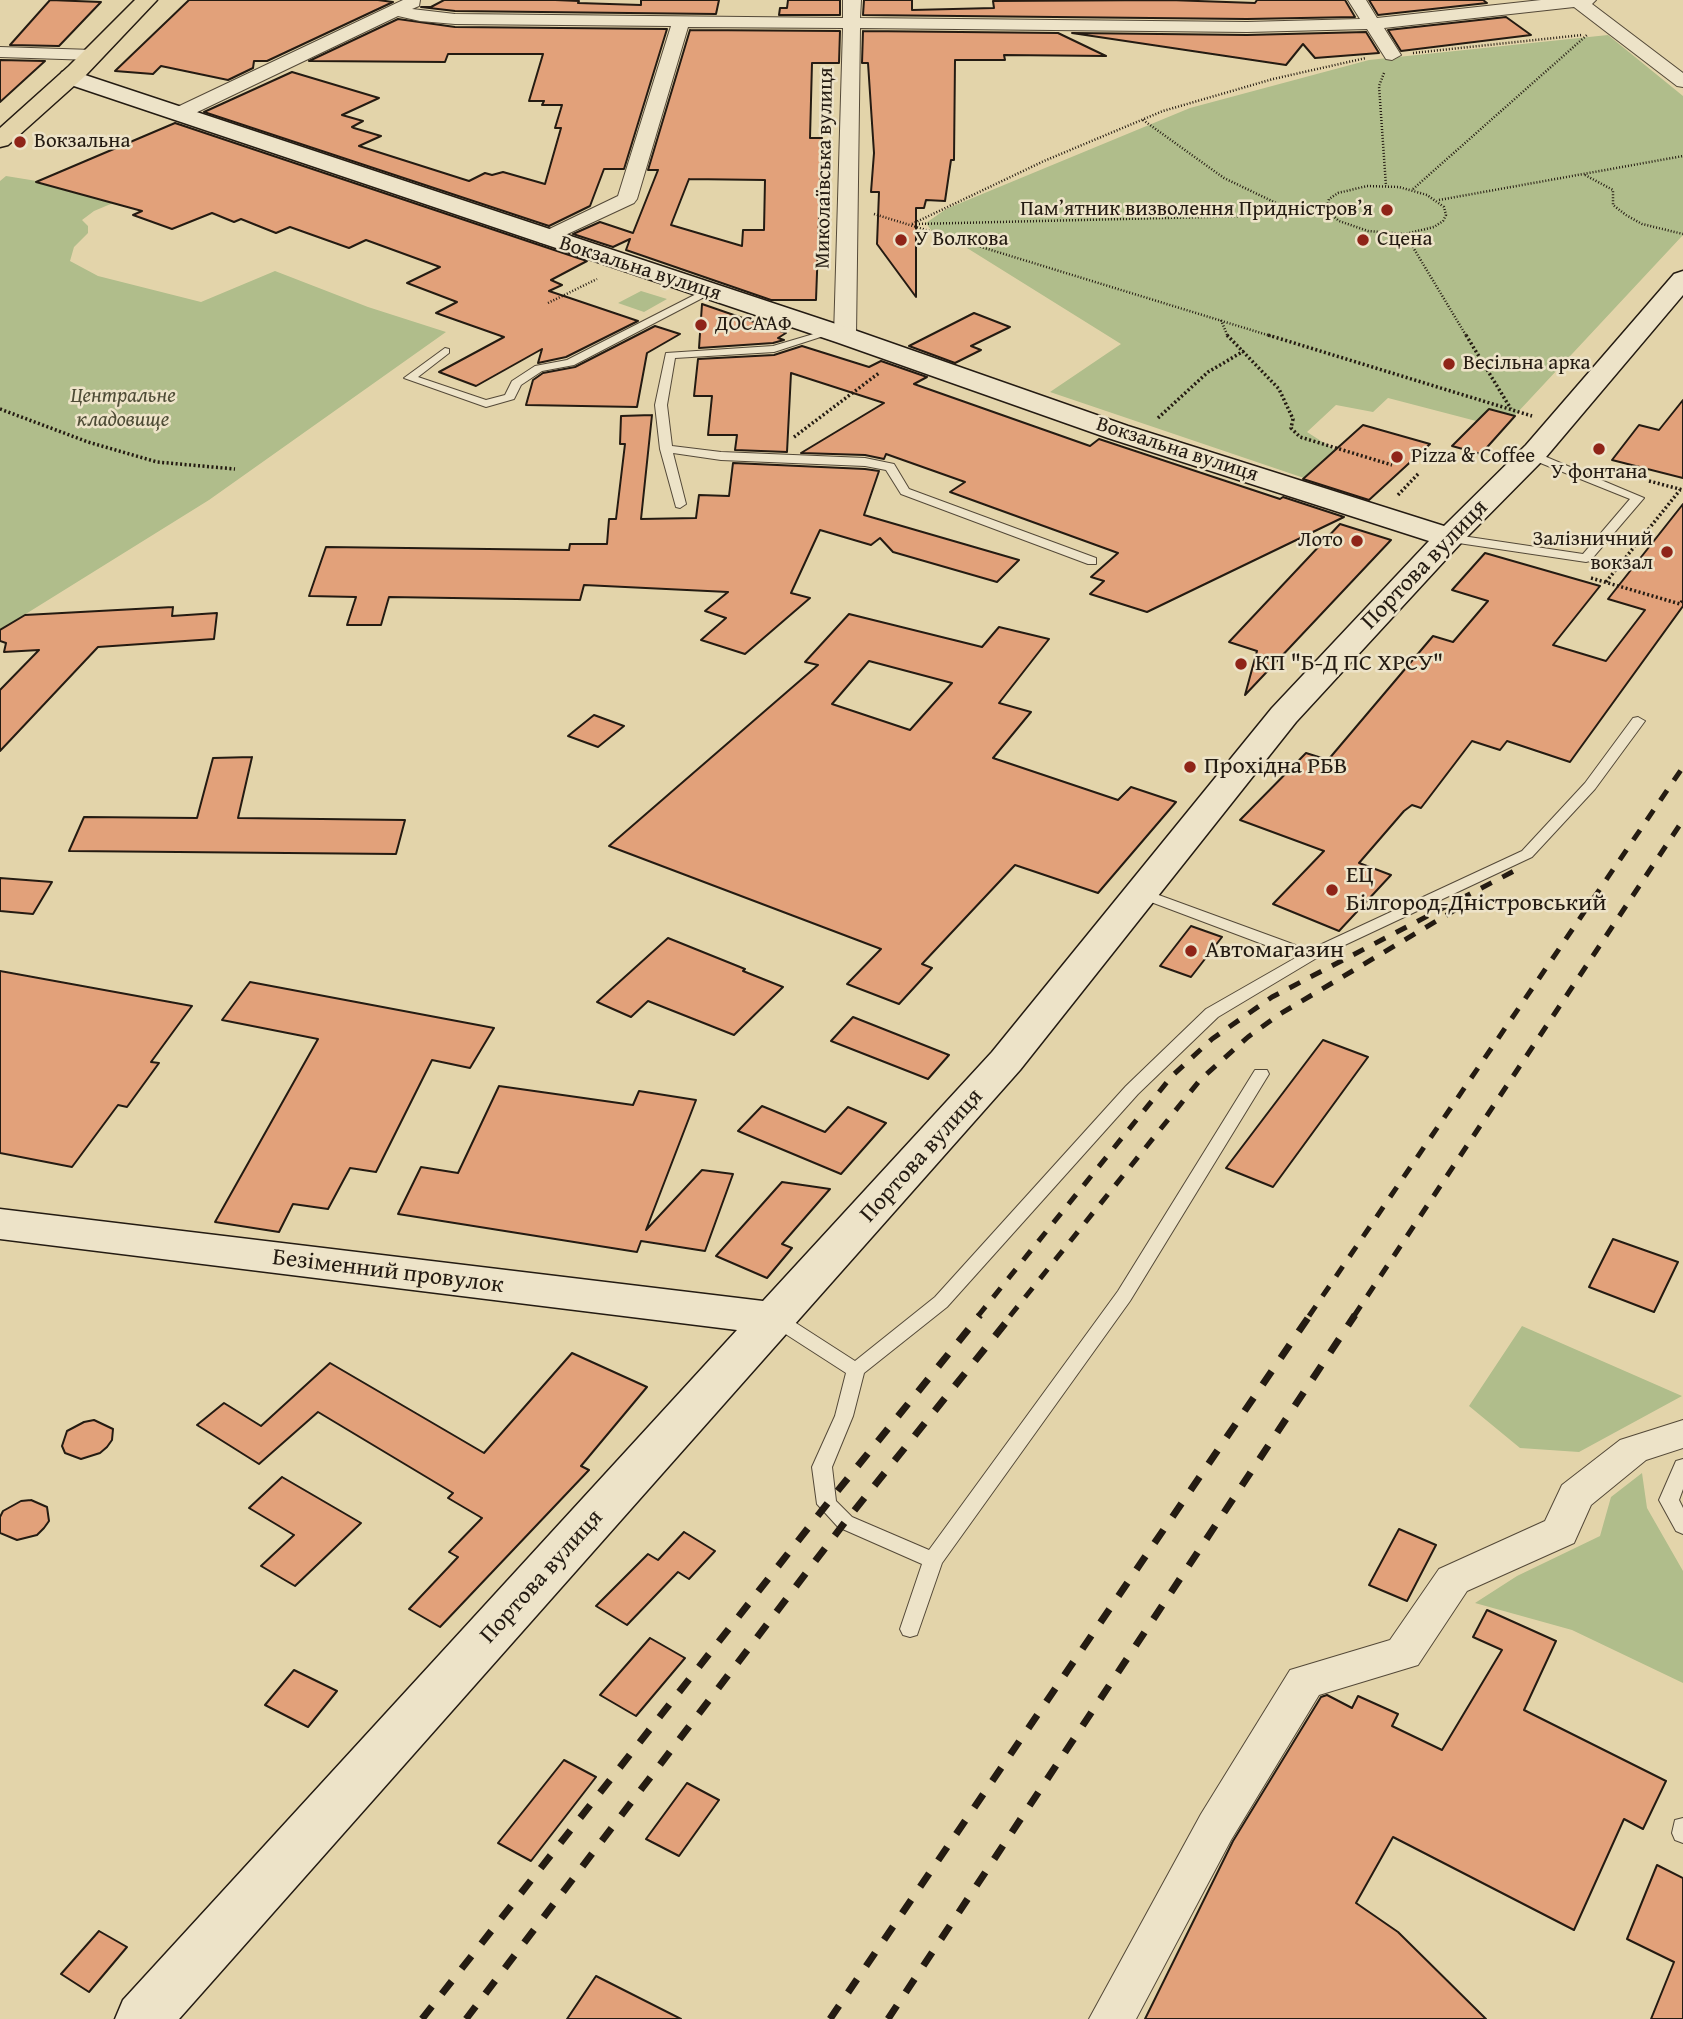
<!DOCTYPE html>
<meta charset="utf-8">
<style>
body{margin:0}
canvas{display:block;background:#e3d4aa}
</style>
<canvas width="1683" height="2019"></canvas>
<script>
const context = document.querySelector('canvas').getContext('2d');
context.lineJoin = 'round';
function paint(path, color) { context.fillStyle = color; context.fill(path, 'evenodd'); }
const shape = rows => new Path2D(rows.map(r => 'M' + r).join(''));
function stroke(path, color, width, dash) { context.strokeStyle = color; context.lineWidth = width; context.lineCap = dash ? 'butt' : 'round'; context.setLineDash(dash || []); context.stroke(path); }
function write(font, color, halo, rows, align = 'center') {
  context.font = font + ' "Gentium Book Plus",serif'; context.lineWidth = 5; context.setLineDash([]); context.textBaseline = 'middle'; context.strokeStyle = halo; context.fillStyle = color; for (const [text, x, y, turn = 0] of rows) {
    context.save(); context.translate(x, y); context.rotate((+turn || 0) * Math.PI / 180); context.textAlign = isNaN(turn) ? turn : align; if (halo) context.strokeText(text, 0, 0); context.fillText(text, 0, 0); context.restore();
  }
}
paint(shape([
 [1608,35,1683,96,1683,235,1503,428,1388,398,1373,412,1336,405,1307,432,1335,450,1304,478,1050,392,1121,344,959,243,937,238,926,223,946,209,1190,108,1369,60],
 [6,176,43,182,113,203,94,211,82,220,88,226,88,233,74,247,70,261,98,276,201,302,275,271,368,307,446,332,209,500,0,630,0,181],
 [641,291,667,299,644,312,618,303],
 [1522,1326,1682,1396,1579,1452,1520,1448,1469,1406],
 [1642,1473,1647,1508,1683,1571,1683,1683,1572,1630,1475,1603,1517,1576,1600,1536,1611,1497]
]), '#b0bd8b');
const building = shape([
 [50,0,101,2,59,46,10,45,50,0],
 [189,0,378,0,393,2,267,61,254,61,253,68,228,80,161,66,153,74,115,71,189,0],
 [444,0,555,0,579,1,578,3,641,5,641,0,719,0,716,14,455,11,421,7,431,7,444,0],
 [788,0,840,0,840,15,779,15,780,8,787,8,788,0],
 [864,0,912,0,912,10,994,8,993,1,1169,0,1255,3,1257,0,1345,0,1355,17,1247,19,863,15,864,0],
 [1369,0,1483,0,1487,3,1378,15,1369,0],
 [1506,17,1531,35,1401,51,1388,30,1506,17],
 [398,19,455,27,667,29,624,169,604,169,590,206,549,226,204,112,292,72,379,98,342,115,363,121,352,127,354,128,381,136,359,146,469,181,485,173,492,175,503,172,545,184,561,128,555,128,562,105,542,105,544,101,529,101,543,54,448,54,445,62,309,61,398,19],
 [690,30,840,31,839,63,812,63,810,138,822,138,816,300,771,300,626,250,630,239,613,247,573,234,600,222,633,233,658,170,648,170,690,30],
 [689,179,765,180,764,230,743,230,742,246,671,225,689,179],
 [863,31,1058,33,1106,56,1004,55,1005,60,955,60,954,160,951,160,945,201,926,200,924,208,916,208,916,297,877,244,879,192,871,192,874,153,868,63,862,63,863,31],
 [1366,32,1379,53,1315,58,1303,44,1286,65,1072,33,1247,35,1366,32],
 [0,60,45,61,0,102,0,60],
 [175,123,587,261,551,280,562,285,549,291,638,321,566,357,538,363,542,349,476,386,439,372,504,337,436,313,457,302,407,283,440,267,366,240,349,248,290,227,276,233,241,219,234,222,212,213,172,229,133,215,142,211,36,182,175,123],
 [702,304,786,333,778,338,784,340,773,343,699,348,702,304],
 [974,313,1010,327,971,346,981,350,955,363,909,346,974,313],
 [655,326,680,334,647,353,637,407,526,405,533,380,543,373,575,367,655,326],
 [802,346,869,367,881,361,927,377,914,384,1090,446,1099,439,1280,499,1283,497,1344,517,1147,612,1090,594,1104,581,1091,577,1118,553,950,492,965,482,886,454,884,459,865,455,801,453,884,403,791,373,787,452,735,450,737,435,708,435,712,396,694,396,698,359,774,355,802,346],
 [1683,400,1683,478,1612,460,1639,425,1659,430,1683,400],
 [1489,409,1515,416,1481,454,1452,446,1489,409],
 [652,415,641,519,696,518,699,495,729,496,733,463,865,469,879,471,864,515,1019,560,997,582,893,552,880,538,871,545,820,530,791,593,810,598,745,654,701,640,726,618,705,611,728,592,584,585,580,600,389,597,381,625,347,625,356,597,309,596,326,547,569,550,570,544,607,544,609,519,616,519,625,444,620,444,621,416,652,415],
 [1363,425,1430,444,1369,500,1303,479,1363,425],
 [1683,504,1683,606,1570,762,1507,741,1500,750,1472,741,1421,808,1412,805,1404,811,1359,863,1391,875,1339,931,1273,904,1324,851,1240,820,1306,753,1328,760,1433,636,1453,642,1488,601,1452,590,1485,553,1600,586,1553,645,1606,661,1645,610,1608,599,1683,504],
 [1340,524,1391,540,1245,695,1257,651,1229,642,1340,524],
 [173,607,172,616,217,613,214,639,98,647,0,751,0,690,39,650,4,652,6,643,0,641,0,630,25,615,173,607],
 [849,614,982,647,999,627,1049,639,999,703,1031,712,993,758,1118,800,1131,787,1176,802,1098,893,1015,865,922,964,932,968,899,1004,847,984,881,949,609,846,818,665,805,662,849,614],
 [869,661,952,683,910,730,832,704,869,661],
 [594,715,624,726,598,747,568,736,594,715],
 [252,757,238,818,405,820,396,854,69,851,84,817,197,818,213,758,252,757],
 [0,878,52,882,33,914,0,911,0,878],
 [1191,926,1222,937,1191,977,1160,966,1191,926],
 [668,938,745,969,743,971,783,987,734,1035,648,1001,631,1017,597,1002,668,938],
 [0,971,192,1006,151,1062,159,1063,127,1107,118,1105,72,1167,0,1153,0,971],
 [250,982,494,1028,470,1068,432,1060,376,1172,350,1168,328,1209,293,1204,279,1232,215,1222,318,1039,222,1020,250,982],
 [853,1017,949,1055,928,1079,831,1041,853,1017],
 [1323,1040,1368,1057,1273,1187,1226,1168,1323,1040],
 [499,1086,633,1105,639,1091,696,1100,646,1230,702,1170,733,1174,705,1251,641,1241,637,1252,398,1214,421,1167,458,1173,499,1086],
 [762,1106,825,1132,848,1107,886,1123,841,1174,738,1131,762,1106],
 [782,1182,830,1189,782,1244,792,1248,767,1278,716,1256,782,1182],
 [1613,1239,1678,1262,1654,1312,1589,1287,1613,1239],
 [572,1353,647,1387,581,1466,589,1470,440,1627,409,1609,458,1557,449,1552,482,1518,448,1498,453,1493,318,1412,259,1464,197,1425,224,1403,261,1426,330,1363,484,1453,572,1353],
 [94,1420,113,1429,112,1440,107,1447,100,1453,81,1459,65,1453,62,1446,67,1431,84,1422,94,1420],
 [282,1477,361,1523,295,1586,261,1566,294,1535,249,1508,282,1477],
 [31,1500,47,1507,49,1521,44,1528,37,1535,17,1540,0,1533,0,1517,3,1511,21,1501,31,1500],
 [1399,1529,1436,1545,1407,1601,1369,1585,1399,1529],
 [684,1532,715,1551,689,1579,678,1572,627,1625,596,1606,648,1554,658,1560,684,1532],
 [1487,1610,1556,1641,1524,1710,1666,1781,1643,1829,1624,1819,1574,1930,1393,1837,1356,1903,1398,1932,1486,2019,1145,2019,1233,1841,1321,1697,1327,1695,1352,1708,1358,1696,1398,1714,1392,1726,1442,1750,1502,1650,1473,1637,1487,1610],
 [650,1638,685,1658,636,1716,600,1695,650,1638],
 [294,1670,337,1691,308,1727,265,1705,294,1670],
 [564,1760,596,1777,531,1861,498,1843,564,1760],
 [687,1783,719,1800,679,1856,646,1839,687,1783],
 [1657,1865,1683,1878,1683,2019,1651,2019,1674,1962,1627,1939,1657,1865],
 [99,1931,127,1947,89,1992,61,1974,99,1931],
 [596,1976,681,2019,567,2019,596,1976]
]);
paint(building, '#e2a17a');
stroke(building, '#241b12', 2);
const lane = shape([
 [708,288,713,291,712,293,574,365,542,371,521,385,514,399,486,407,404,378,445,348,449,349,449,353,418,377,486,400,505,395,512,381,535,366,567,360,708,288],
 [827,330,836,332,774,352,675,358,667,405,672,446,721,452,865,458,894,464,909,489,1096,558,1096,564,1088,564,901,494,886,470,865,466,721,460,673,453,686,504,680,508,676,507,660,449,655,405,666,353,773,346,827,330],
 [1532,451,1644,498,1590,561,1586,562,1445,541,1443,538,1449,534,1583,554,1630,499,1528,458,1526,455,1532,451],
 [1638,717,1645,721,1595,789,1532,857,1315,959,1218,1017,1138,1094,947,1307,864,1373,853,1416,832,1467,836,1501,852,1517,929,1550,1118,1291,1255,1070,1267,1070,1269,1074,1130,1301,942,1563,917,1635,910,1637,903,1635,900,1629,922,1564,838,1527,817,1504,812,1467,835,1416,846,1373,770,1324,767,1319,770,1314,782,1314,855,1361,935,1297,1126,1086,1206,1009,1297,957,1135,896,1133,893,1135,890,1145,890,1309,950,1522,851,1585,783,1633,718,1638,717],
 [1683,1459,1683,1489,1679,1500,1683,1508,1683,1534,1676,1531,1659,1500,1676,1461,1683,1459],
 [1683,1818,1683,1843,1675,1840,1672,1833,1675,1820,1683,1818]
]);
const street = shape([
 [403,0,420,0,419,6,412,9,455,14,843,18,843,0,861,0,860,18,1247,22,1360,19,1348,0,1366,0,1377,18,1541,0,1596,0,1592,4,1683,73,1683,87,1677,86,1574,7,1384,28,1401,55,1392,60,1386,59,1367,29,1247,32,860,28,856,336,853,341,845,343,837,341,834,336,843,28,688,27,637,199,634,203,546,244,539,242,536,238,539,234,618,196,671,26,455,24,420,21,398,16,187,117,180,119,171,113,173,109,403,0],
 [0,47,93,50,102,55,93,60,0,57,0,47],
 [1683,1420,1683,1448,1646,1460,1591,1505,1574,1543,1467,1591,1418,1665,1319,1695,1231,1840,1136,2019,1089,2019,1201,1814,1290,1670,1390,1640,1439,1569,1545,1521,1562,1485,1620,1440,1683,1420]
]);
const secondary = shape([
 [70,70,854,330,1128,426,1444,526,1526,445,1674,274,1683,271,1683,295,1546,457,1460,544,1296,722,1020,1070,179,2019,115,2019,123,2000,737,1330,0,1239,0,1209,763,1301,992,1052,1272,708,1429,541,1108,438,836,342,62,82,59,77,62,72,70,70]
]);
const primary = shape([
 [135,0,157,0,85,76,8,145,0,147,0,128,69,66,135,0]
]);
stroke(lane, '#544938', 2);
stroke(street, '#544938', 2);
stroke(secondary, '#241b12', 3);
stroke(primary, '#241b12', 3);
stroke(shape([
 [1413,53,1582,35],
 [1384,73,1379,86,1386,186],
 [1143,120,1224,178,1301,215],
 [1585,175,1613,190,1613,205,1626,215,1642,224,1683,234],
 [1367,186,1399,187,1427,195,1444,207,1446,215,1443,221,1434,227,1405,234,1368,231,1339,221,1331,214,1327,207,1329,199,1338,193,1367,186],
 [1413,189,1587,35],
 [1439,200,1683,156],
 [874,214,1274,337],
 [912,224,1044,161,1163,111,1273,79,1366,58],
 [916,224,1331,214],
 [1405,234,1467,337],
 [548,303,597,279],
 [1221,320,1228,337]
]), '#241b12', 2.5, [1, 2]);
stroke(shape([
 [1227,335,1279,389,1293,419,1291,428,1300,437,1392,465],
 [1268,335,1532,416],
 [1466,335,1511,409],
 [0,409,88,442,157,462,235,469],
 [1158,418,1208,372,1244,351],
 [794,437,879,373],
 [1649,481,1683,490],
 [1398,495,1419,473],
 [1591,578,1680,604,1683,600],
 [1606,582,1680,490]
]), '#241b12', 3.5, [2, 2.5]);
paint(lane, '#ede3c8');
paint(street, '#ede3c8');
paint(secondary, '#ede3c8');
paint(primary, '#e3d4aa');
stroke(shape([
 [978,1316,1172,1076,1212,1039,1272,997,1516,870],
 [1010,1316,1200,1080,1248,1037,1280,1014,1460,907],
 [1309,1316,1683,767],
 [1354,1316,1683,820]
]), '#241b12', 5, [12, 12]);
stroke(shape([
 [422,2019,827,1504,980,1315],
 [466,2019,845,1522,1012,1315],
 [830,2019,1310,1315],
 [888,2019,1355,1315]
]), '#241b12', 7, [16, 16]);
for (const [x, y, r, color] of [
 [20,142,7,"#8f2418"],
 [1387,210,7,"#8f2418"],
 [901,240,7,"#8f2418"],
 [1363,240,7,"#8f2418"],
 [701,325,7,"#8f2418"],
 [1449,364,7,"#8f2418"],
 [1599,449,7,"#8f2418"],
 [1397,457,7,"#8f2418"],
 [1357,541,7,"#8f2418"],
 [1667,552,7,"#8f2418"],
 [1241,664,7,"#8f2418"],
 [1190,767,7,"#8f2418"],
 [1332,890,7,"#8f2418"],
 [1191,951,7,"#8f2418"]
]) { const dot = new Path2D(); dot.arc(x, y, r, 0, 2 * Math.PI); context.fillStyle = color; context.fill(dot); stroke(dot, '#ede3c8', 2.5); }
write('21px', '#241b12', '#ede3c8', [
 ["Вокзальна",34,142],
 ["Пам’ятник визволення Придністров’я",1373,210,"right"],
 ["У Волкова",915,240],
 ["Сцена",1377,240],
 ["ДОСААФ",715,325],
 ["Весільна арка",1463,364],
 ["Pizza & Coffee",1411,457],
 ["У фонтана",1599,473,"center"],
 ["Залізничний",1653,540,"right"],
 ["вокзал",1653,564,"right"],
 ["Лото",1343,541,"right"]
], 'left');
write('21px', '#241b12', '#ede3c8', [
 ["Миколаївська вулиця",825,168,-89],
 ["Вокзальна вулиця",640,269,18],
 ["Вокзальна вулиця",1177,450,18]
]);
write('italic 21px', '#4e4c36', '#ede3c8', [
 ["Центральне",123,397],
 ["кладовище",123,421]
]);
write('24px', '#241b12', '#ede3c8', [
 ["Портова вулиця",1425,565,-46],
 ["Портова вулиця",922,1156,-48],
 ["Безіменний провулок",388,1272,7],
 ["Портова вулиця",542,1577,-48]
]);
write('24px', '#241b12', '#ede3c8', [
 ["КП \"Б-Д ПС ХРСУ\"",1255,664],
 ["Прохідна РБВ",1204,767],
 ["ЕЦ",1346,876],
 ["Білгород-Дністровський",1346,904],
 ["Автомагазин",1205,951]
], 'left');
</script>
